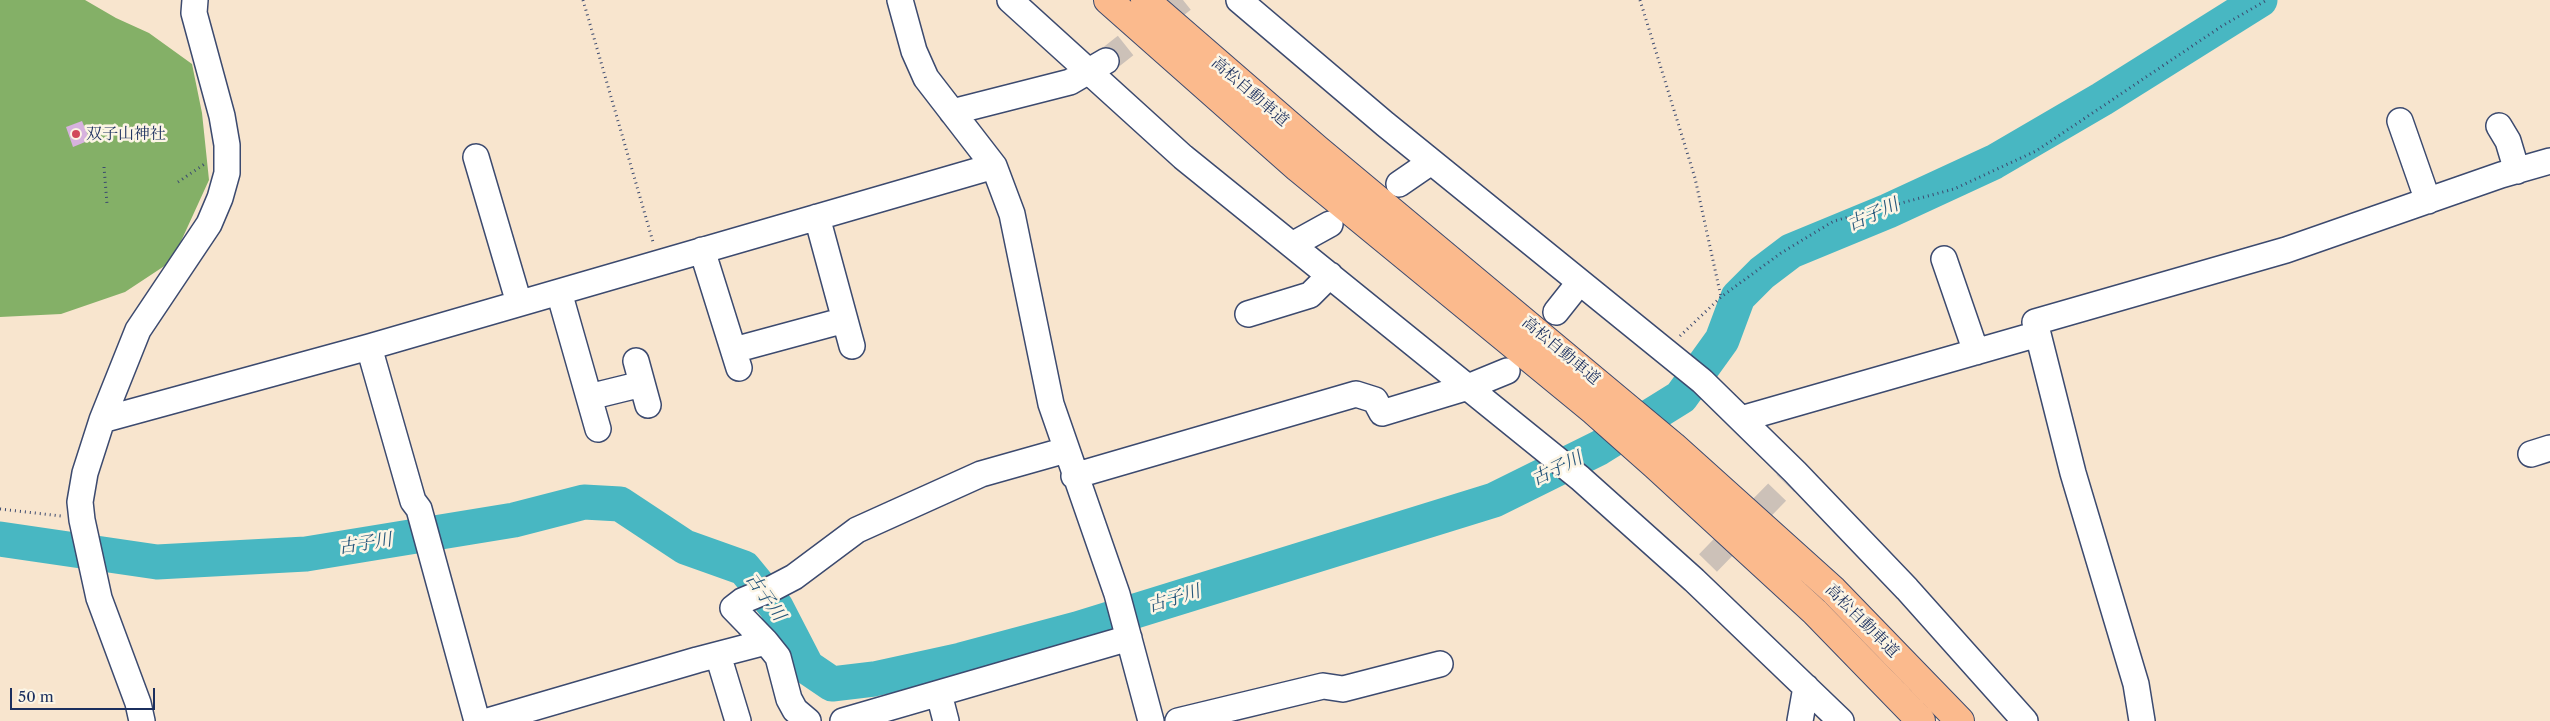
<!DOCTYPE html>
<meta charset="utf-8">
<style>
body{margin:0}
#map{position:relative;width:2550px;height:721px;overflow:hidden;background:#f8e5ce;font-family:"Libre Caslon Text",serif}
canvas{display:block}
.scale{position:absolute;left:10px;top:688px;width:145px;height:22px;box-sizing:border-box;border:2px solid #1b2f5e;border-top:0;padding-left:6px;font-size:15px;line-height:18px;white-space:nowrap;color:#1b2f5e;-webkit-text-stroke:4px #fcf5e5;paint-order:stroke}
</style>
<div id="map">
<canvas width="2550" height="721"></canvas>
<div class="scale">50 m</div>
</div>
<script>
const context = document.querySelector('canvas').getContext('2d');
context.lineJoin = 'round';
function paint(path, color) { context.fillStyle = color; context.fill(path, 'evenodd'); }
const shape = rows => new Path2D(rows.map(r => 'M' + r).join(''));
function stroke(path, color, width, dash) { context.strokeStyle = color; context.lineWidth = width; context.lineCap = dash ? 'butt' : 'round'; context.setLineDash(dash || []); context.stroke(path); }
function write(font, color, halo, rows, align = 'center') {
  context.font = font + ' "Libre Caslon Text","Noto Serif JP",serif'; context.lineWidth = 5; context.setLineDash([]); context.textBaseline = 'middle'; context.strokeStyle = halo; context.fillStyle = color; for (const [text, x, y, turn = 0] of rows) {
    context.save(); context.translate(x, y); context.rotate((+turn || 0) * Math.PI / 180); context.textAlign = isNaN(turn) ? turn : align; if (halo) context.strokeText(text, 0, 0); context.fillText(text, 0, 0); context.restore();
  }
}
paint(shape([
 [0,0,85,0,116,18,149,33,192,64,202,113,209,180,172,261,125,292,61,314,0,317]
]), '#84b067');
stroke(shape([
 [0,539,157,562,306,554,514,520,584,502,620,504,685,547,744,568,776,607,807,667,832,684,874,679,961,660,1077,629,1494,500,1599,448,1681,397,1722,340,1738,297,1762,273,1791,251,1888,211,1994,162,2102,99,2260,0]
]), '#48b7c2', 35);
paint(shape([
 [82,121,90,140,73,147,66,127]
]), '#d7b2de');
stroke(shape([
 [1106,61,1183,0],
 [1708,563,1786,483]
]), '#ccc1b8', 25, [25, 12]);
const minor = shape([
 [900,0,914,51,926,78,994,166,1012,214,1051,404,1117,594,1151,721],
 [1010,0,1183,157,1580,478,1694,580,1841,721],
 [1239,0,1385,124,1702,381,1795,472,1907,589,2025,721],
 [952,112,1070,82,1106,61],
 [2400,121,2428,201],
 [2499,126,2508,141,2517,171],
 [476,157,519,303],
 [1399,184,1431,162],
 [817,217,852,346],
 [1292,245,1330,224],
 [702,250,739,368],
 [1944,259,1976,352],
 [559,292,598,429],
 [1556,312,1579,283],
 [1248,314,1310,295,1330,275],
 [369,347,413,501,419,509,477,721],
 [734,350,845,320],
 [636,361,648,405],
 [589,397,642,384],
 [1741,419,2038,334],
 [102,420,369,347,994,166],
 [2531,454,2550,448],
 [1074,476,1356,394,1375,400,1382,413,1468,387,1507,371],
 [766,642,778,657,789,699,795,710,808,721],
 [718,655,738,721],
 [939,694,946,721],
 [142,721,138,703,99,598,82,520,80,502,85,473,102,420,138,330,209,224,220,198,227,173,227,145,222,116,194,13,195,0],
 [488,721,697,660,766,642,733,608,742,601,773,588,794,577,857,530,981,474,1066,450],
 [843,721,1129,638],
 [1178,721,1323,686,1343,689,1440,664],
 [1800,721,1806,687],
 [2142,721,2136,684,2073,473,2035,322,2286,250,2501,175,2550,161]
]);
const highway = shape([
 [1108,0,1298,168,1594,411,1655,465,1815,612,1921,721],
 [1145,0,1317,149,1673,446,1833,590,1960,721]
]);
stroke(minor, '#3c4a6f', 28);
stroke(highway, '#3c4a6f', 30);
stroke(shape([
 [583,0,653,242],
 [1640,0,1695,178,1721,297],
 [104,167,107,204],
 [178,182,206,163],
 [1680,336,1721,297,1781,253,1834,221,1954,189,2036,151,2222,26,2267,0],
 [0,509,61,516]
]), '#3c4a6f', 3, [1, 4]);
stroke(minor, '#fff', 25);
stroke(highway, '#fbba8d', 28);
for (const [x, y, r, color] of [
 [76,134,5,"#d1495b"]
]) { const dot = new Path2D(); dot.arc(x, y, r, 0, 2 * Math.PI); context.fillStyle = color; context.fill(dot); stroke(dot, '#fcf5e5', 2); }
write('16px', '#1b2f5e', '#fcf5e5', [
 ["高松自動車道",1250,92,41],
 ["高松自動車道",1561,351,40],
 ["高松自動車道",1862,621,45]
]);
write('16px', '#1b2f5e', '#fcf5e5', [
 ["双子山神社",86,134]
], 'left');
write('italic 18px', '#28587c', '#fcf5e5', [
 ["古子川",1873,215,-24],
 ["古子川",1557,469,-26],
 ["古子川",365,544,-9],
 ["古子川",765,597,55],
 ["古子川",1174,599,-17]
]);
</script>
